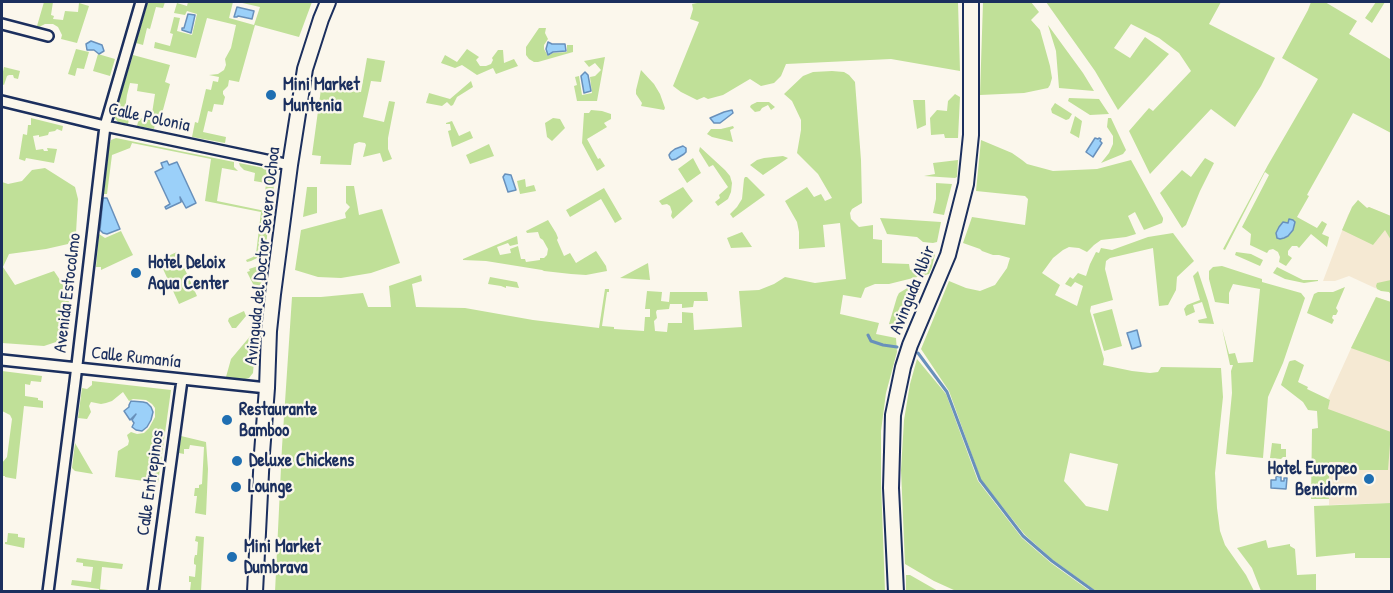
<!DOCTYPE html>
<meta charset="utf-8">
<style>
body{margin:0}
#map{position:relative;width:1393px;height:593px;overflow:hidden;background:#fbf7ec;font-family:"Patrick Hand",sans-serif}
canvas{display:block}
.frame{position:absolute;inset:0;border:3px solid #1b2f5e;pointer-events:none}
</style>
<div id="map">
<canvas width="1393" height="593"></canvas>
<div class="frame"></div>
</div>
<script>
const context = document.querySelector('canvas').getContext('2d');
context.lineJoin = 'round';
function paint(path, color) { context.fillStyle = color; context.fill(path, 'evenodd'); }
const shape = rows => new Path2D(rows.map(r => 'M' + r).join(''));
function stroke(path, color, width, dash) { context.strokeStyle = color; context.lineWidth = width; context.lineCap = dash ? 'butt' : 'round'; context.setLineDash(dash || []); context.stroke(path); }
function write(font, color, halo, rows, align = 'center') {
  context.font = font + ' "Patrick Hand",sans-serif'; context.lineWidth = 4.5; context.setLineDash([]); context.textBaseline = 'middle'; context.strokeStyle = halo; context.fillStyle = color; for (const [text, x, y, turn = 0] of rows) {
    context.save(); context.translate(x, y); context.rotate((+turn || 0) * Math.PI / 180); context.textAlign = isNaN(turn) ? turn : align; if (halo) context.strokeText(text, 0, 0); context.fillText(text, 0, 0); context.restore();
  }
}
paint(shape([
 [1358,200,1367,208,1369,207,1391,216,1391,291,1375,288,1349,276,1335,281,1323,281,1348,215],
 [1376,297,1391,302,1391,503,1329,505,1329,462,1325,421,1330,400,1328,399,1353,344]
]), '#f5e9d3');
paint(shape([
 [44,2,53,2,51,15,54,16,53,19,63,20,65,11,78,12,79,3,89,6,77,43,61,39,62,35,58,27,53,24,45,24,39,27,37,26],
 [148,2,165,2,163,8,156,7,150,29,147,28,143,45,136,43],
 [188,2,233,2,229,18,254,25,260,7,238,2,312,2,299,37,255,25,239,82,229,80,228,86,223,91,223,94,225,97,223,105,214,104,212,112,208,111,203,132,226,137,225,143,192,137,195,122,198,123,206,89,211,90,213,81,218,82,219,77,209,75,218,74,224,70,226,65,225,59,231,48,236,25,207,18,196,58,154,48,155,42,170,46,173,34,170,33,174,17,180,18,177,31,192,35,197,14,187,11,185,15,174,13,177,3,187,6],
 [697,2,958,2,960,71,891,59,786,64,781,76,774,83,761,86,750,79,723,95,708,99,704,97,697,100,681,92,673,86,699,22,690,19,693,9,692,4,697,3],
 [983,2,1031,2,1039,12,1031,20,1040,30,1050,66,1052,78,1050,85,1048,88,1024,93,980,95],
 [1046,2,1221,2,1209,24,1275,58,1261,86,1235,127,1211,109,1150,174,1129,131,1149,108,1153,111,1191,71,1179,53,1159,38,1131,24,1114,48,1130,58,1145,37,1169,54,1118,110,1095,71],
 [1311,2,1325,2,1357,21,1349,34,1390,59,1391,57,1391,133,1353,113,1308,193,1307,195,1309,196,1297,217,1317,228,1322,221,1327,224,1322,234,1329,237,1327,247,1311,234,1299,248,1297,246,1292,246,1288,251,1288,255,1292,258,1286,266,1279,262,1280,257,1278,252,1273,249,1269,250,1267,253,1250,245,1251,234,1242,227,1269,175,1265,172,1225,250,1223,249,1268,165,1318,79,1282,58,1308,10],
 [1376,2,1385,2,1372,23,1365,18],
 [1048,25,1083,73,1094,91,1059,88,1056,51],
 [539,28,546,28,545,33,548,39,544,45,544,49,548,56,553,53,567,52,567,45,573,45,573,52,538,62,534,62,529,59,526,55,526,47],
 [76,49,89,52,84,69,77,68,75,76,68,74],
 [467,49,479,57,476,60,480,66,486,66,491,64,493,60,492,58,498,50,503,50,504,63,514,59,518,66,496,74,493,68,477,75,462,65,455,68,441,63,445,55,457,62],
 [98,54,115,59,110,76,93,71],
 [133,55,170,65,165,82,170,84,160,121,156,120,154,129,137,126,139,118,151,120,155,94,137,91,138,84,130,83,127,95,124,117,129,119,128,124,118,122,114,117],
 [605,57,597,101,577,101,574,86,577,85,575,77,579,76,582,95,592,93,590,77,595,76,601,70,595,63,589,67,584,61],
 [367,58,385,61,381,82,371,81,363,117,384,122,389,101,395,102,388,138,388,149,392,159,383,162,380,153,363,157,366,145,365,143,359,142,354,144,351,165,320,164,321,156,312,155,321,89,361,92],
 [4,67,20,71,18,79,14,78,13,75,9,75,7,76,4,85,2,84,2,76],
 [641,70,654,84,660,94,665,108,664,110,641,106,642,103,636,94,636,90],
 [832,71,844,72,849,75,855,82,861,160,862,203,852,209,850,213,851,219,859,227,873,225,873,239,882,240,882,263,909,264,910,270,918,269,918,257,926,257,928,251,932,250,935,254,932,267,929,274,889,284,875,284,865,288,861,298,843,295,840,314,879,323,876,334,896,338,897,352,886,393,881,431,881,483,885,591,275,592,282,447,292,297,321,297,363,293,368,307,391,307,389,286,421,275,422,281,412,284,416,307,465,308,533,320,599,328,605,289,609,289,609,292,607,292,602,326,614,327,614,329,644,331,645,317,650,317,650,309,645,309,647,291,662,292,661,301,669,302,670,292,707,292,708,301,694,301,693,307,682,308,682,304,670,304,669,309,657,310,656,312,657,318,654,321,655,331,667,332,668,323,682,323,682,312,693,313,694,330,742,327,739,291,759,290,774,284,785,277,815,283,846,279,840,223,823,225,825,247,799,249,799,232,797,222,785,201,807,187,814,197,821,194,825,201,832,198,818,174,797,153,801,130,801,120,792,101,784,94,803,76,813,72],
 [471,81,473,87,457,97,453,105,451,106,447,102,442,106,426,103,429,93,450,99],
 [955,94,960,97,958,138,945,138,944,134,931,135,930,118,937,110,947,111,948,101],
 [1069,98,1099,99,1109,114,1090,115,1068,101],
 [913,100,925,100,926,125,917,129],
 [757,102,769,102,775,107,771,110,768,105,762,108,760,111,755,112,750,107,751,105],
 [1055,103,1072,114,1069,119,1066,120,1052,113,1051,109],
 [591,110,602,111,611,114,611,119,604,123,607,127,587,139,598,159,600,158,605,166,597,171,582,143,584,113,589,113],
 [1075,116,1082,121,1079,138,1070,133],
 [31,118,63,126,62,131,57,129,55,131,49,132,48,135,39,137,39,135,33,136,36,150,43,149,44,151,48,151,47,148,57,149,54,163,26,158,25,161,19,159,23,134,27,135,28,125,31,125],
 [553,118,560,119,565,128,552,141,547,137,545,123],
 [1108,118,1111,118,1126,150,1123,154,1101,163,1109,153,1113,144,1113,136,1107,127],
 [452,121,459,136,470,131,473,138,452,147,448,131,451,130,450,124,446,124,446,123],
 [733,126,734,128,730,130,733,142,712,137,707,134,711,129,721,129],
 [116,138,234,162,234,167,238,171,222,168,217,201,270,212,265,254,251,261,247,262,246,260,253,257,256,254,261,212,205,201,211,159,132,143,130,148,112,155,107,194,104,194,109,145,111,140],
 [981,140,1012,153,1022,160,1027,164,1053,171,1097,169,1131,160,1163,218,1163,220,1162,223,1144,230,1135,212,1128,216,1136,234,1126,237,1101,240,1094,245,1087,252,1079,248,1069,247,1063,250,1053,258,1042,273,1060,285,1055,295,1077,306,1083,286,1075,282,1071,287,1065,284,1070,277,1073,279,1078,273,1086,276,1090,264,1096,252,1099,253,1101,248,1112,250,1148,237,1173,233,1194,261,1177,277,1176,290,1168,305,1159,306,1153,248,1110,258,1106,261,1105,269,1113,300,1091,306,1090,311,1104,359,1103,365,1132,371,1150,373,1158,372,1161,367,1221,368,1223,397,1215,473,1217,508,1220,531,1225,545,1246,575,1254,591,1096,591,1053,560,1025,535,981,480,949,391,921,349,949,281,966,288,980,291,995,285,1007,268,1010,258,999,255,993,255,982,251,980,249,963,243,972,217,1025,225,1028,199,1025,196,976,191],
 [1070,453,1118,464,1108,511,1086,506,1064,481],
 [489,144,494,156,470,164,466,155],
 [700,147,725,170,730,176,732,183,731,192,728,199,718,206,715,202,720,198,719,195,728,187,713,165,709,167,699,151],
 [783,156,788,158,763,175,750,165,757,160,764,158],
 [693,158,701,173,687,183,678,169],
 [1205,158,1214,163,1200,191,1186,225,1182,228,1160,193,1182,170,1191,177],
 [958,160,957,177,955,178,924,176,935,174,933,163],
 [239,163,274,170,275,174,273,194,265,193,266,183,254,181,255,173,244,170,240,166],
 [45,168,75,187,78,199,76,233,68,244,46,249,9,254,3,267,15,285,54,271,62,283,69,302,66,322,59,341,44,346,2,343,2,182,8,184,22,181,32,170],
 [745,177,747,177,765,195,733,218,730,214,737,207,742,199,744,179],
 [525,179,526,187,534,185,536,191,520,194,517,181],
 [936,183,952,184,944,215,933,213,936,199],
 [346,186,354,186,359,215,382,209,400,263,371,273,341,278,318,277,295,270,301,230,346,218,345,213,350,207,346,203],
 [307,187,317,187,317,213,303,217],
 [683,187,693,201,673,219,671,216,672,212,670,206,667,204,662,205,659,201],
 [604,188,622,219,615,223,601,199,570,217,566,210],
 [1358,200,1367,208,1369,207,1391,216,1391,240,1385,230,1373,245,1342,230,1352,207],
 [880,218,941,222,937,242,933,243,923,242,917,237,887,234],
 [548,220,556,233,558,238,557,240,564,256,570,253,576,263,596,251,606,266,607,271,586,275,571,274,544,271,542,270,486,261,463,260,463,259,517,236,518,244,510,246,508,243,497,247,500,255,511,253,510,249,518,246,521,259,525,259,526,262,540,260,540,258,544,258,547,255,548,249,543,240,540,238,538,232,527,233,526,231],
 [121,231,133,255,101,270,101,267,96,267,99,234,105,238],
 [742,232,752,247,731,248,727,238],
 [177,252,197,296,179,304,159,260],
 [1236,252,1251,254,1263,260,1260,266,1235,255],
 [264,261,260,294,258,294,247,272,250,271,249,269,258,266],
 [648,263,650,280,620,278],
 [1222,266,1262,279,1262,282,1301,293,1305,298,1283,363,1268,397,1263,458,1226,454,1232,393,1231,371,1233,365,1230,365,1222,328,1229,354,1235,353,1238,363,1253,362,1260,289,1233,284,1229,293,1229,304,1215,302,1209,279,1209,271,1213,267],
 [1277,267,1303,280,1318,280,1318,281,1304,283,1285,279,1273,273],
 [1198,271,1208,301,1214,324,1199,323,1198,320,1207,318,1202,302,1193,305,1195,312,1186,316,1184,309,1187,305,1200,300,1193,276],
 [490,277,517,282,519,288,506,286,506,288,501,286,488,284],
 [1391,280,1391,295,1389,292,1381,291,1377,289,1376,286,1377,283],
 [918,284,921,289,901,329,889,324,897,297,899,293,909,287],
 [1345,287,1336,308,1338,311,1336,315,1333,315,1332,318,1334,320,1332,324,1307,313,1314,294,1318,292,1333,292],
 [1376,297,1391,302,1392,358,1390,362,1351,348],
 [1112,309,1122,346,1104,351,1093,314],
 [244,311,246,316,236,328,232,328,228,321,229,318],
 [257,328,253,373,249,378,245,379,226,377,231,359],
 [917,359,946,394,978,481,1022,538,1051,563,1090,591,956,591,934,581,905,564,901,470,904,420,910,384],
 [1295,360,1304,365,1298,382,1308,387,1307,389,1330,400,1328,409,1391,432,1388,470,1344,470,1344,462,1329,462,1329,499,1311,499,1312,429,1318,428,1317,411,1308,410,1303,402,1281,385,1289,362,1290,361],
 [2,371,42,376,41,382,31,381,30,385,25,384,25,396,38,398,38,400,43,401,43,408,24,406,16,479,5,477,5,476,2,476,2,463,7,457,12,419,10,415,2,411],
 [92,381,171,390,158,483,115,477,118,451,128,445,129,441,127,435,131,432,137,434,144,433,149,428,155,417,155,408,152,404,146,400,133,399,129,401,123,392,112,401,106,403,101,404,91,402,89,406,91,412,87,419,78,418,82,388,87,389,92,385],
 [181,436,206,442,208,469,206,515,195,513,197,496,194,496,195,488,199,488,199,485,202,484,204,447,190,445,189,449,184,449,184,454,179,453],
 [75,443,93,474,75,471,72,468],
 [1272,443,1281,444,1281,449,1286,449,1286,457,1283,457,1281,459,1270,458],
 [1391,503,1391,558,1355,558,1355,553,1316,557,1314,506],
 [8,533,18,534,18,537,25,538,24,548,5,544,5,542,7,542],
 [196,536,204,537,201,591,190,591,191,582,189,582,189,576,195,577,196,565,194,564,194,559,195,555,197,555,198,542,195,541],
 [1266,540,1268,548,1290,544,1290,546,1295,549,1297,575,1316,574,1316,591,1261,591,1252,568,1237,548],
 [77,558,123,564,122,569,102,567,100,589,117,591,99,591,99,589,71,585,72,580,91,582,93,567,83,566,83,563,76,562],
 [906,575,910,575,938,591,906,591]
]), '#c0e098');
const water = shape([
 [237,7,254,11,252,19,238,16,237,17,234,17,237,7],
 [188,14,195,15,191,33,182,30,182,28,184,28,188,14],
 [91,41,102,45,104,51,99,54,94,50,87,50,86,44,91,41],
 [548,42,552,44,565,44,566,51,553,52,548,55,546,49,548,42],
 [585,72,588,75,591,91,584,93,581,76,585,72],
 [732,110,733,113,720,123,714,123,710,118,724,112,732,110],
 [1095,138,1098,139,1099,138,1101,139,1100,141,1102,143,1093,157,1086,152,1095,138],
 [683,146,686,148,686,152,684,154,676,159,672,160,670,158,669,155,671,152,675,149,683,146],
 [167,161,169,165,177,162,196,203,186,208,180,197,181,202,166,209,165,207,170,204,155,172,163,168,161,163,167,161],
 [505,174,511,175,516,190,508,192,503,177,505,174],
 [103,198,107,198,120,229,107,234,103,233,100,230,103,198],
 [1289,219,1293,220,1295,222,1293,230,1288,236,1284,238,1280,239,1277,238,1276,233,1279,227,1283,222,1288,223,1289,219],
 [1137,330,1141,346,1132,349,1127,333,1137,330],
 [131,401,143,402,147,403,151,407,153,412,151,420,147,427,142,431,136,430,132,427,134,423,132,420,136,414,130,420,124,411,129,407,129,405,131,401],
 [1276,476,1281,477,1281,481,1284,481,1284,478,1287,478,1286,489,1271,488,1271,480,1276,480,1276,476]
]);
paint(water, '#9bd0f9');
stroke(water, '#6890bb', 1.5);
stroke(shape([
 [868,335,871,341,883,345,897,347],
 [918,353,947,392,980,480,1023,536,1052,561,1095,592]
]), '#6890bb', 3);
const street = shape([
 [2,24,48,36],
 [2,101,105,126,290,165],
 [2,360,267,388],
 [48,592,75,382,105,126,141,2],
 [153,592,182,380]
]);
const secondary = shape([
 [255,592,262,453,267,388,269,331,273,294,290,165,305,69,321,19,328,2],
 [896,592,891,488,893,415,903,367,910,345,948,255,966,184,971,135,971,2]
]);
stroke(street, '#1b2f5e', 14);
stroke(secondary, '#1b2f5e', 18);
stroke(street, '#fbf7ec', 9);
stroke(secondary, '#fbf7ec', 14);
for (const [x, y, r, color] of [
 [271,95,6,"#1f6fb2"],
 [136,273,6,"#1f6fb2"],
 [227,420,6,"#1f6fb2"],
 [237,461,6,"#1f6fb2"],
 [1369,479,6,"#1f6fb2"],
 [236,487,6,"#1f6fb2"],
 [232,557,6,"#1f6fb2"]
]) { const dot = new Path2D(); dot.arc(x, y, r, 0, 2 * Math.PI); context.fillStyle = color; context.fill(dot); stroke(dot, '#fbf7ec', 2); }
write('bold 18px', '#1b2f5e', '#fbf7ec', [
 ["Mini Market",283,85],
 ["Muntenia",283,106],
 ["Hotel Deloix",148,263],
 ["Aqua Center",148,284],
 ["Restaurante",239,410],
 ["Bamboo",239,431],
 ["Deluxe Chickens",249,461],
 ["Hotel Europeo",1357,469,"right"],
 ["Benidorm",1357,490,"right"],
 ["Lounge",248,487],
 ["Mini Market",244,547],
 ["Dumbrava",244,568]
], 'left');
write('18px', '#1b2f5e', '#fbf7ec', [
 ["Calle Polonia",149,118,12],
 ["Avinguda del Doctor Severo Ochoa",263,256,-84],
 ["Avinguda Albir",913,290,-68],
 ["Avenida Estocolmo",68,293,-83],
 ["Calle Rumanía",136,358,6],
 ["Calle Entrepinos",151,483,-82]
]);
</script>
